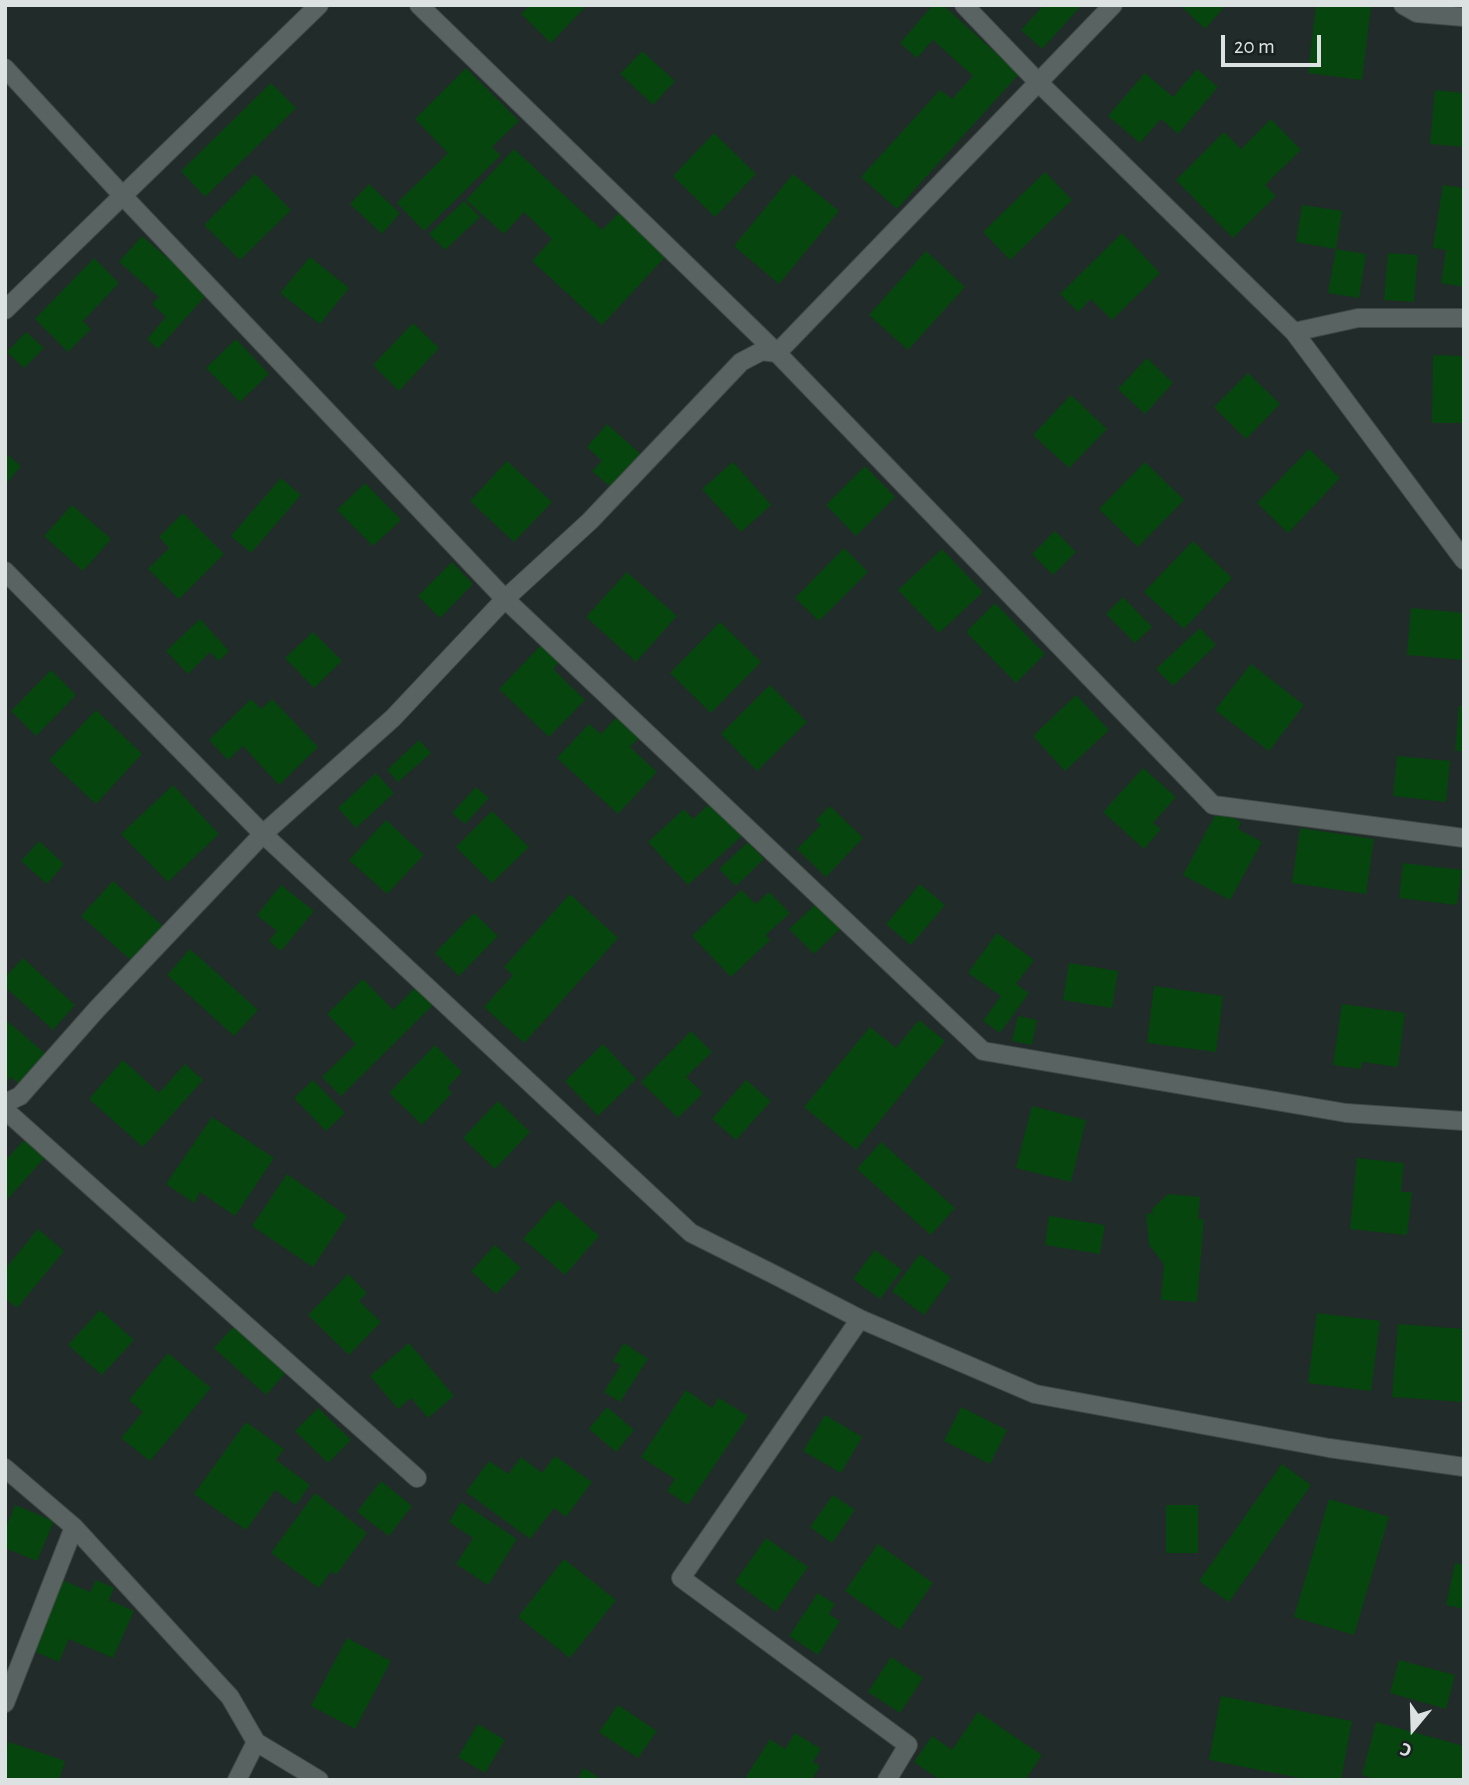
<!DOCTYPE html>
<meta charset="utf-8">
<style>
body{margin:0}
#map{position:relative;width:1469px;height:1785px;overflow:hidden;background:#212b29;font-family:"Alegreya Sans",sans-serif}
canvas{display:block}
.frame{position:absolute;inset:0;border:7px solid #dce2e1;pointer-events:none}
.north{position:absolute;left:1378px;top:1694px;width:70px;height:70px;-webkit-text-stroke:5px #18211f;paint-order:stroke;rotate:199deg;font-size:19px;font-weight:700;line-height:28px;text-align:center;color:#dce2e1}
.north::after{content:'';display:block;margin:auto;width:24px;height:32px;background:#dce2e1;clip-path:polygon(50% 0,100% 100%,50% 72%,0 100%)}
.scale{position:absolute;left:1221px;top:35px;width:100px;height:32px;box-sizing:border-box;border:4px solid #dce2e1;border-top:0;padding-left:9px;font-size:21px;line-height:24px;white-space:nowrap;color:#dce2e1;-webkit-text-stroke:5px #18211f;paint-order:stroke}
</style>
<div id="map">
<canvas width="1469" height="1785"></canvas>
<div class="frame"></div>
<div class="north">С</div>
<div class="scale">20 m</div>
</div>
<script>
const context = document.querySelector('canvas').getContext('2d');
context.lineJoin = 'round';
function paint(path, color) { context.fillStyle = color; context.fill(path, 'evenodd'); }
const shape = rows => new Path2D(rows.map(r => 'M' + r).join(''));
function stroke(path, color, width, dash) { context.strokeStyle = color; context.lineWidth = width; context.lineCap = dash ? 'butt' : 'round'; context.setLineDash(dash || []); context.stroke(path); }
paint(shape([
 [530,5,587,5,551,43,521,14],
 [933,5,943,5,1019,74,897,209,861,177,940,90,952,99,973,76,933,40,917,58,900,43],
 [1044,5,1082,5,1042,49,1021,30],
 [1180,5,1226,5,1205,29],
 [1316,5,1371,6,1362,80,1308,73],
 [642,51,675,81,653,105,620,74],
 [466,68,519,121,492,147,501,155,424,231,397,203,448,153,415,119],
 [1197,69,1218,87,1178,134,1161,119,1140,143,1108,116,1145,73,1173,97],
 [271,83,296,108,205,197,181,171],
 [1435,90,1464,93,1464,147,1430,144],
 [1271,119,1301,150,1265,185,1276,196,1233,238,1176,180,1224,132,1241,149],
 [714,133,756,174,715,217,673,176],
 [514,149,602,230,619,213,666,256,602,325,532,261,552,239,524,212,504,234,466,200],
 [1045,172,1072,200,1010,260,983,232],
 [255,174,291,210,240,260,204,225],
 [793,174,839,211,779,284,734,246],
 [369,184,400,213,382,234,350,204],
 [1443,185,1464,188,1464,287,1441,283,1446,250,1433,248],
 [464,201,480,217,445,250,429,234],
 [1302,205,1342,211,1336,249,1296,242],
 [1122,233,1160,273,1112,320,1091,299,1078,312,1060,294],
 [142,236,208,293,158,349,147,339,166,317,152,304,159,297,119,262],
 [1336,249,1366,254,1359,298,1328,293],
 [926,251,965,287,908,350,869,315],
 [1388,253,1418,255,1414,302,1384,300],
 [310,257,349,288,320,324,280,293],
 [94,258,119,283,83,321,91,329,68,352,35,319],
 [413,323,439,348,399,391,373,365],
 [26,332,44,348,24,368,7,352],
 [236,339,269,374,240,402,206,368],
 [1433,355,1464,356,1464,423,1432,423],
 [1147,358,1173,383,1145,414,1118,389],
 [1248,373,1280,404,1246,439,1214,407],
 [1071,395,1107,429,1069,468,1033,435],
 [607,424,644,457,615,491,592,471,602,461,587,447],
 [1309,449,1340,478,1288,533,1257,503],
 [5,453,21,466,5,485],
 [507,461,552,502,514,542,470,501],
 [733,462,771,505,741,532,702,489],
 [1145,462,1184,500,1138,547,1099,509],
 [865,466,895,497,856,536,826,505],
 [281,478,301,495,251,553,231,536],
 [365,483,401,520,373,546,337,510],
 [72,505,111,539,83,571,44,536],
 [183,513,224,554,179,599,148,569,169,548,159,537],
 [1055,531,1076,552,1053,575,1032,554],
 [1193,541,1232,578,1184,629,1144,592],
 [844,548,868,572,819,621,795,598],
 [942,549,983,592,939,633,898,590],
 [452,562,473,584,440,618,418,596],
 [627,572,677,616,636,662,586,617],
 [1123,597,1152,627,1135,643,1106,614],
 [995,603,1045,654,1016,683,966,632],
 [1411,608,1464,613,1464,660,1407,655],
 [200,619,229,651,219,661,210,652,188,674,166,651],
 [720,622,761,662,711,713,670,673],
 [1200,628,1216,645,1173,686,1156,669],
 [313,632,342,661,314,688,285,658],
 [547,639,565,656,553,669,585,700,549,737,499,689],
 [1251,664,1304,705,1269,751,1215,710],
 [51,670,76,695,36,736,11,711],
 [770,685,807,722,757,771,721,734],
 [1076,695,1109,730,1065,771,1033,736],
 [251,699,261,709,272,699,318,747,279,785,243,746,228,760,209,740],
 [1459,706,1464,706,1464,751,1455,751],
 [96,710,142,754,96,804,49,760],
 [621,713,643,733,630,747,657,772,618,814,557,758,589,724,601,734],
 [419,740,431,753,398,782,387,770],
 [1397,756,1450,761,1446,802,1393,796],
 [1143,768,1176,797,1153,823,1161,829,1144,849,1103,812],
 [376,773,394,793,356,828,338,808],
 [173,785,219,834,168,882,121,834],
 [476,787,489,798,465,824,452,813],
 [714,800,745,833,688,885,648,842,684,809,693,819],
 [830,806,863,838,826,877,797,849,821,825,816,820],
 [1218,810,1241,822,1238,829,1262,842,1230,900,1183,875],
 [492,811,529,847,492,883,456,847],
 [386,820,424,855,387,894,349,860],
 [1300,828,1374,839,1366,894,1292,883],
 [39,841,64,864,47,884,21,861],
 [748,842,764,859,736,886,719,869],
 [1403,863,1462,870,1457,905,1399,898],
 [113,881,164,927,133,962,81,916],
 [920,884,945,905,911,945,886,924],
 [281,885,314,911,281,951,269,941,277,931,257,915],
 [741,890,756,904,769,892,790,913,766,935,770,940,731,977,692,936],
 [570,894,618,938,524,1043,484,1007,513,975,504,967],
 [817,903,841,928,814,954,789,929],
 [474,913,498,936,459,976,435,953],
 [997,933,1034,960,1016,984,1029,993,1000,1033,983,1021,1001,996,968,973],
 [190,949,258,1010,234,1036,167,975],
 [23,958,75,1005,53,1030,5,987,5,977],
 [1069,963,1118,971,1112,1008,1063,1000],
 [363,979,393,1010,416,987,433,1005,341,1096,322,1077,356,1044,327,1014],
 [1154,986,1223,996,1216,1052,1147,1043],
 [1342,1004,1405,1013,1398,1067,1362,1062,1361,1069,1333,1065],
 [1018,1016,1037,1020,1032,1045,1012,1041],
 [5,1019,48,1056,21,1086,11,1077,5,1083],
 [919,1020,945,1041,856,1150,804,1107,870,1027,896,1048],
 [691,1031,712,1052,686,1077,703,1093,678,1118,641,1082],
 [603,1044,636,1079,598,1116,565,1081],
 [435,1045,462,1072,447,1088,452,1093,422,1125,389,1093],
 [123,1060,159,1093,185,1064,203,1080,143,1147,89,1099],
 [313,1080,345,1113,326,1131,294,1098],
 [746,1080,771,1101,736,1140,712,1119],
 [498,1101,530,1132,495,1169,463,1138],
 [1032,1106,1086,1120,1071,1182,1016,1168],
 [212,1117,274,1158,235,1216,200,1192,194,1203,166,1184],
 [37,1126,57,1144,5,1202,5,1161],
 [881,1142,955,1208,931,1235,857,1169],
 [1357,1158,1404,1163,1401,1192,1412,1192,1407,1235,1350,1229],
 [287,1174,347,1216,313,1267,252,1226],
 [1168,1194,1200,1197,1198,1219,1204,1219,1197,1302,1161,1300,1164,1264,1149,1245,1146,1214,1153,1213,1152,1209],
 [558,1200,599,1236,565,1275,523,1239],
 [1049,1216,1105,1225,1100,1254,1045,1245],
 [38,1229,64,1251,17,1308,5,1298,5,1269],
 [495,1245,521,1268,496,1294,471,1271],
 [875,1250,902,1270,880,1299,853,1279],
 [920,1254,951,1278,924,1315,892,1291],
 [348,1274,367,1293,359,1301,381,1322,349,1355,308,1315],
 [100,1310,134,1340,102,1375,68,1345],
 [1317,1313,1380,1321,1371,1391,1308,1383],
 [237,1323,289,1369,266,1395,214,1348],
 [1398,1324,1464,1329,1463,1402,1392,1397],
 [409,1343,454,1396,428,1418,411,1398,398,1409,370,1376],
 [624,1343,648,1359,620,1402,604,1392,621,1365,613,1361],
 [168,1353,211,1388,150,1461,121,1438,143,1412,129,1400],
 [686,1390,712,1408,719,1398,748,1416,688,1505,667,1491,675,1479,641,1457],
 [607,1407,634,1430,616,1452,589,1429],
 [961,1407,1007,1430,990,1464,944,1441],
 [318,1408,351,1440,328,1463,295,1431],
 [825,1415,862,1437,841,1473,803,1451],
 [246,1422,284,1449,276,1460,310,1485,296,1505,275,1490,246,1530,194,1494],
 [555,1456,592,1482,566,1517,554,1508,530,1539,466,1492,489,1461,508,1474,521,1457,542,1473],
 [1282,1464,1311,1485,1229,1602,1199,1581],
 [381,1481,412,1506,389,1536,357,1512],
 [315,1493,367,1533,336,1575,331,1571,319,1588,271,1553],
 [833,1495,855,1510,832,1543,810,1527],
 [1329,1499,1389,1517,1354,1635,1294,1617],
 [461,1502,517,1539,488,1585,456,1564,473,1538,449,1522],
 [15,1505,54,1521,37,1561,5,1548,5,1530],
 [1166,1505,1198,1505,1198,1553,1166,1553],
 [766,1538,808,1567,776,1612,735,1582],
 [878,1544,933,1583,900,1630,845,1591],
 [564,1559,616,1600,570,1658,518,1617],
 [1455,1563,1464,1565,1464,1609,1446,1605],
 [62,1580,90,1592,96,1580,114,1588,109,1600,134,1611,113,1658,69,1639,59,1662,31,1650],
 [818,1593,835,1604,829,1614,840,1621,818,1655,789,1636],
 [347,1638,391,1661,355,1729,311,1706],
 [891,1657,923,1678,900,1713,868,1692],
 [1399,1660,1455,1675,1446,1709,1390,1693],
 [1221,1696,1352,1721,1341,1780,1310,1780,1209,1760],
 [618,1705,657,1731,638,1758,599,1732],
 [978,1712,1042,1755,1025,1780,940,1780,914,1762,932,1736,952,1750],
 [1376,1722,1464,1746,1464,1780,1379,1780,1362,1775],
 [478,1724,505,1740,485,1773,458,1757],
 [795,1733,821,1749,813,1762,820,1766,812,1780,744,1780,770,1739,785,1749],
 [9,1742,65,1761,59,1780,5,1780,5,1753],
 [584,1768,602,1780,577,1780]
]), '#07450f');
const minor = shape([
 [419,5,777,353,1213,805,1464,838],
 [964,5,1038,82,1294,332,1464,560],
 [1403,5,1417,13,1464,17],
 [5,68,123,196,505,599,983,1051,1346,1113,1464,1121],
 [5,310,319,5],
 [1294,332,1358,318,1464,318],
 [5,571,263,834,691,1233,775,1275,860,1319,1035,1394,1329,1448,1464,1467],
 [5,1103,20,1096,97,1009,263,834,393,718,505,599,590,521,741,362,762,351,777,353,1113,5],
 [5,1110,417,1478],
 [860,1319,681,1578,908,1745,887,1780],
 [5,1468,74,1527,230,1697,256,1742,319,1780],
 [5,1703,74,1527],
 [237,1780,256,1742]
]);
stroke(minor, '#414947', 20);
stroke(minor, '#596462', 18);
</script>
